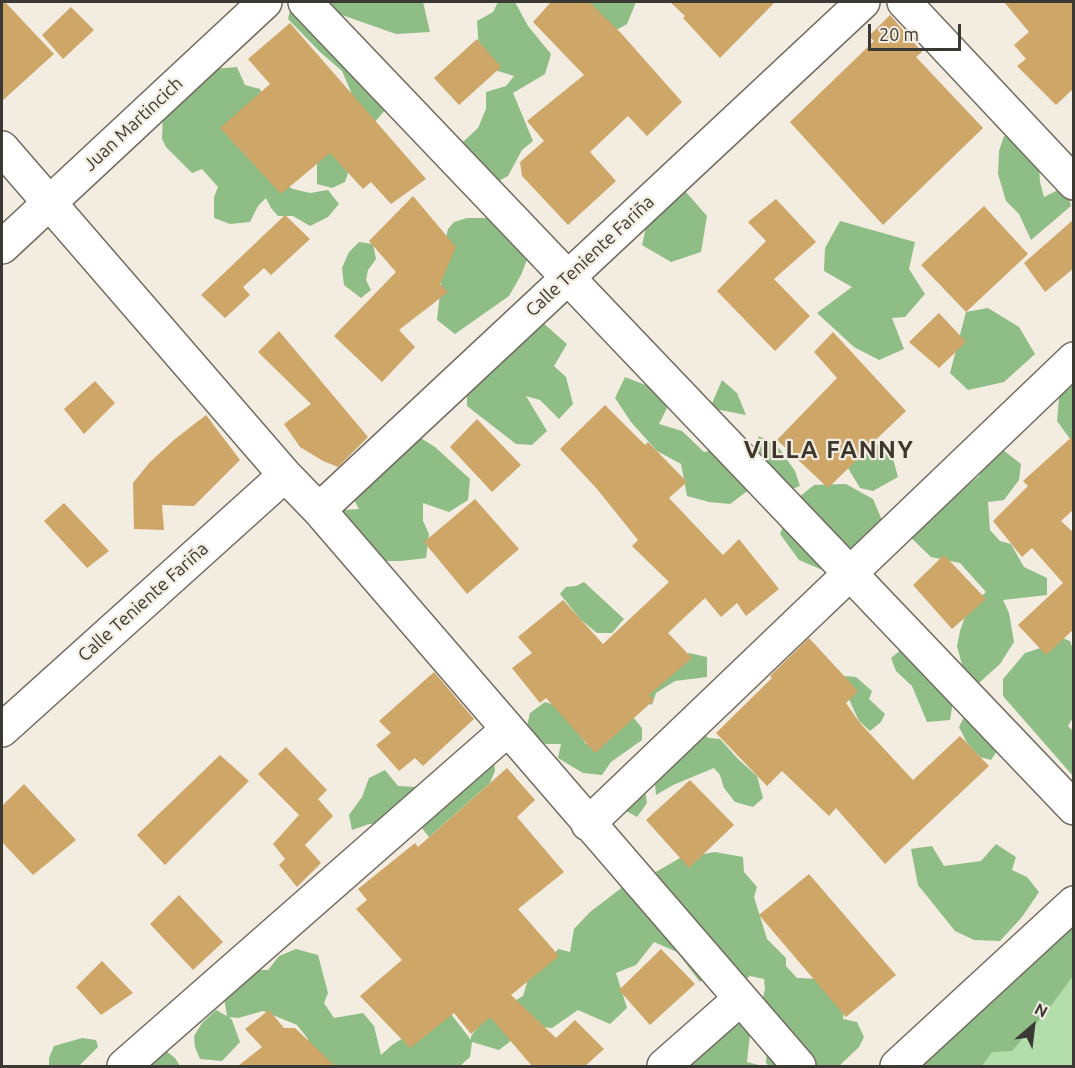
<!DOCTYPE html>
<meta charset="utf-8">
<style>
body{margin:0}
#map{position:relative;width:1075px;height:1068px;overflow:hidden;background:#f3ece0;font-family:Ubuntu,sans-serif}
canvas{display:block}
.frame{position:absolute;inset:0;border:3px solid #3b3934;pointer-events:none}
.north{position:absolute;left:1003px;top:996px;width:60px;height:60px;-webkit-text-stroke:4px #f3ece0;paint-order:stroke;rotate:28deg;font-size:16px;font-weight:700;line-height:24px;text-align:center;color:#3b3934}
.north::after{content:'';display:block;margin:auto;width:21px;height:27px;background:#3b3934;clip-path:polygon(50% 0,100% 100%,50% 72%,0 100%)}
.scale{position:absolute;left:868px;top:24px;width:93px;height:27px;box-sizing:border-box;border:3px solid #3b3934;border-top:0;padding-left:8px;font-size:18px;line-height:21px;white-space:nowrap;color:#3b3934;-webkit-text-stroke:4px #f3ece0;paint-order:stroke}
</style>
<div id="map">
<canvas width="1075" height="1068"></canvas>
<div class="frame"></div>
<div class="north">N</div>
<div class="scale">20 m</div>
</div>
<script>
const context = document.querySelector('canvas').getContext('2d');
context.lineJoin = 'round';
function paint(path, color) { context.fillStyle = color; context.fill(path, 'evenodd'); }
const shape = rows => new Path2D(rows.map(r => 'M' + r).join(''));
function stroke(path, color, width, dash) { context.strokeStyle = color; context.lineWidth = width; context.lineCap = dash ? 'butt' : 'round'; context.setLineDash(dash || []); context.stroke(path); }
function write(font, color, halo, rows, align = 'center') {
  context.font = font + ' Ubuntu,sans-serif'; context.lineWidth = 4.5; context.setLineDash([]); context.textBaseline = 'middle'; context.strokeStyle = halo; context.fillStyle = color; for (const [text, x, y, turn = 0] of rows) {
    context.save(); context.translate(x, y); context.rotate((+turn || 0) * Math.PI / 180); context.textAlign = isNaN(turn) ? turn : align; if (halo) context.strokeText(text, 0, 0); context.fillText(text, 0, 0); context.restore();
  }
}
paint(shape([
 [1073,906,1073,1066,912,1066]
]), '#b4ddac');
paint(shape([
 [292,2,385,91,385,110,359,141,345,182,332,188,317,184,317,155,351,92,342,71,320,52,288,19],
 [322,2,423,2,430,32,396,34,325,9],
 [498,2,515,2,528,26,551,54,545,74,513,93,533,141,522,150,508,176,491,185,466,162,463,142,478,128,486,109,486,92,506,86,514,76,488,68,479,50,477,21,493,12],
 [592,2,636,2,627,24,595,42,575,11],
 [237,67,245,85,260,89,266,106,275,179,293,189,310,193,328,190,339,204,328,217,310,226,293,216,278,216,271,208,266,198,258,206,250,222,230,224,214,218,214,197,218,187,202,169,192,173,166,147,162,139,163,112,211,69],
 [1004,136,1038,149,1040,182,1044,197,1066,186,1071,206,1031,240,1019,214,1006,201,998,174,999,151],
 [685,191,707,216,701,252,671,262,642,245,653,197],
 [467,218,490,218,530,252,521,275,509,296,455,334,437,320,441,284,431,270,445,241,448,229,454,222],
 [840,221,915,242,909,269,925,294,905,317,892,318,904,349,879,360,854,347,817,313,852,287,824,271,825,248],
 [359,242,373,244,376,259,368,270,366,280,371,290,361,298,344,285,342,268,349,252],
 [988,308,1019,327,1035,354,1004,382,968,390,950,373,966,312],
 [542,322,567,344,554,366,566,377,573,404,559,419,540,400,526,396,547,431,532,445,516,444,467,406,467,382],
 [625,377,653,388,667,408,659,424,682,431,704,452,717,449,750,489,730,504,709,502,687,496,681,464,657,451,631,422,615,398],
 [722,380,737,393,746,415,710,408],
 [1073,383,1073,443,1057,421,1060,387],
 [416,435,435,447,470,479,468,500,449,512,423,503,423,521,429,534,426,558,401,561,380,561,335,521,343,510,359,509,349,491],
 [759,436,779,448,795,471,800,486,782,493,753,460],
 [867,441,883,447,893,459,898,477,873,491,860,488,848,468],
 [1003,450,1021,464,1019,480,1004,500,988,502,990,530,1000,541,1011,544,1024,567,1047,578,1047,595,1003,600,1009,613,1014,642,1000,664,979,683,965,676,957,646,960,631,968,608,986,592,960,563,931,557,906,533,948,487,963,489,979,476,984,457],
 [846,484,873,499,884,525,827,572,799,560,780,534,793,502,814,485],
 [584,582,624,619,612,633,597,633,581,620,560,594,566,587,576,586],
 [1060,637,1070,641,1073,649,1074,716,1068,726,1073,731,1073,776,1003,696,1003,679,1025,653,1050,645],
 [902,649,953,701,950,720,927,722,912,686,896,671,891,658],
 [689,653,707,657,707,677,675,681,656,693,652,705,637,698],
 [845,676,856,677,872,691,869,699,885,714,881,722,870,731,859,721,842,684],
 [545,702,562,707,586,744,589,744,633,717,642,728,642,740,611,762,602,775,583,773,558,758,561,744,545,744,527,726,530,713],
 [965,715,999,748,991,760,980,757,967,743,959,727],
 [683,723,709,738,720,739,738,759,757,776,763,798,753,807,735,802,724,788,720,775,714,768,673,785,656,795,654,773],
 [494,761,495,771,490,783,429,837,422,828,422,817],
 [385,770,398,786,417,787,415,802,390,825,369,824,352,830,349,815,362,797,369,778],
 [644,785,647,803,637,817,619,807],
 [996,844,1016,857,1012,870,1027,877,1039,892,1022,917,1000,941,974,940,955,931,918,885,911,849,932,846,944,866,981,861],
 [715,852,743,857,744,872,757,887,754,897,767,939,786,958,786,966,797,978,822,979,845,1004,843,1019,857,1022,864,1037,859,1047,839,1066,769,1066,766,1063,767,1047,762,1002,765,989,764,979,750,976,743,981,730,969,728,956,721,959,654,873,680,858],
 [624,886,714,964,700,982,677,952,654,942,636,965,616,973,627,1008,610,1024,578,1010,552,1028,530,1026,499,1050,472,1042,470,1057,460,1066,311,1066,305,1059,308,1039,297,1025,263,1011,238,1018,229,1017,232,1020,240,1042,222,1061,200,1059,195,1047,194,1036,202,1023,216,1010,227,1016,224,998,253,970,268,970,279,956,296,949,318,955,328,993,324,1003,334,1018,363,1013,374,1026,381,1055,392,1045,448,1010,471,1040,471,1036,486,1017,523,996,531,969,548,962,558,949,570,952,574,929,590,912],
 [1073,898,1073,976,1047,1011,1012,1051,992,1052,982,1066,906,1066],
 [726,1003,738,1013,743,1029,750,1034,747,1062,762,1066,648,1066,695,1034,694,1017,707,1006],
 [82,1038,96,1040,98,1047,79,1066,49,1066,49,1058,54,1046],
 [161,1047,175,1058,180,1066,148,1066]
]), '#8fbd86');
paint(shape([
 [2,2,5,2,54,54,2,101],
 [551,2,589,2,620,32,682,102,647,136,628,116,590,152,616,181,568,225,522,176,520,162,544,141,527,121,584,75,533,22],
 [670,2,775,2,720,58,683,18,685,16],
 [1004,2,1074,2,1074,88,1056,105,1017,66,1026,59,1014,45,1029,32],
 [71,7,94,30,63,59,42,35],
 [890,15,922,52,916,57,983,128,883,225,790,122,874,41,869,36],
 [290,23,426,179,391,204,371,182,363,189,330,153,281,194,220,128,270,84,248,59],
 [477,39,501,67,459,105,434,78],
 [413,196,456,247,440,284,448,292,399,330,415,347,382,382,334,336,396,272,369,241],
 [776,199,816,242,774,279,810,316,775,351,717,291,766,241,748,222],
 [984,206,1028,254,966,312,921,265],
 [285,215,310,239,271,275,264,268,243,287,250,295,225,318,201,295],
 [1074,219,1074,268,1045,292,1024,263],
 [939,313,966,342,939,368,909,342],
 [279,331,368,437,338,467,323,461,300,447,284,424,311,404,258,352],
 [833,332,906,411,865,450,866,451,828,488,777,440,837,378,814,352],
 [95,381,115,403,84,434,64,409],
 [605,405,645,445,648,442,687,482,669,498,723,555,739,539,779,589,746,616,737,603,721,617,705,598,668,633,692,658,649,695,654,700,595,753,546,698,540,703,512,668,532,653,518,637,563,600,603,644,669,582,632,546,638,540,597,489,560,449],
 [206,415,240,460,194,506,162,505,164,530,134,529,133,483,150,462,175,439],
 [477,419,521,465,492,492,450,447],
 [1074,435,1074,509,1061,521,1074,533,1074,629,1046,655,1018,625,1063,583,1032,548,1022,557,993,521,1028,486,1023,481],
 [475,499,519,549,467,594,424,542],
 [64,503,109,551,87,568,44,521],
 [944,555,986,599,952,629,913,585],
 [809,638,858,691,846,703,860,723,913,780,960,736,989,766,885,864,836,808,829,816,782,771,767,786,716,733,772,678,770,676],
 [434,672,474,719,423,766,415,758,399,771,376,745,391,733,379,721],
 [286,747,327,790,318,799,333,816,305,845,321,863,297,887,279,865,285,859,273,844,299,815,258,774],
 [220,755,249,781,165,865,137,835],
 [507,768,535,800,517,817,564,872,518,909,559,956,511,995,556,1038,575,1020,604,1049,585,1066,532,1066,490,1017,471,1034,454,1013,410,1048,360,996,402,960,356,909,367,900,358,889,415,843,418,847],
 [690,780,734,825,689,868,646,820],
 [24,784,76,840,33,875,2,842,2,806],
 [809,874,896,975,846,1017,759,915],
 [179,895,223,942,193,970,150,924],
 [661,949,695,984,650,1025,619,990],
 [102,961,133,993,101,1015,76,987],
 [269,1010,284,1028,295,1028,335,1066,238,1066,262,1047,245,1029]
]), '#cda668');
const minor = shape([
 [305,2,1074,808],
 [904,2,1074,183],
 [2,148,285,475,319,510,799,1066],
 [2,247,265,2],
 [319,510,863,2],
 [2,730,285,475],
 [588,824,1074,359],
 [124,1066,507,730],
 [664,1066,740,999],
 [897,1066,1074,903]
]);
stroke(minor, '#726b61', 36);
stroke(minor, '#fff', 33);
write('18px', '#3b3934', '#f3ece0', [
 ["Juan Martincich",133,124,-43],
 ["Calle Teniente Fariña",590,256,-43],
 ["Calle Teniente Fariña",143,602,-42]
]);
context.letterSpacing = '1.5px';
write('bold 24px', '#3d372e', '#f3ece0', [
 ["VILLA FANNY",829,450]
]);
context.letterSpacing = '0px';
</script>
